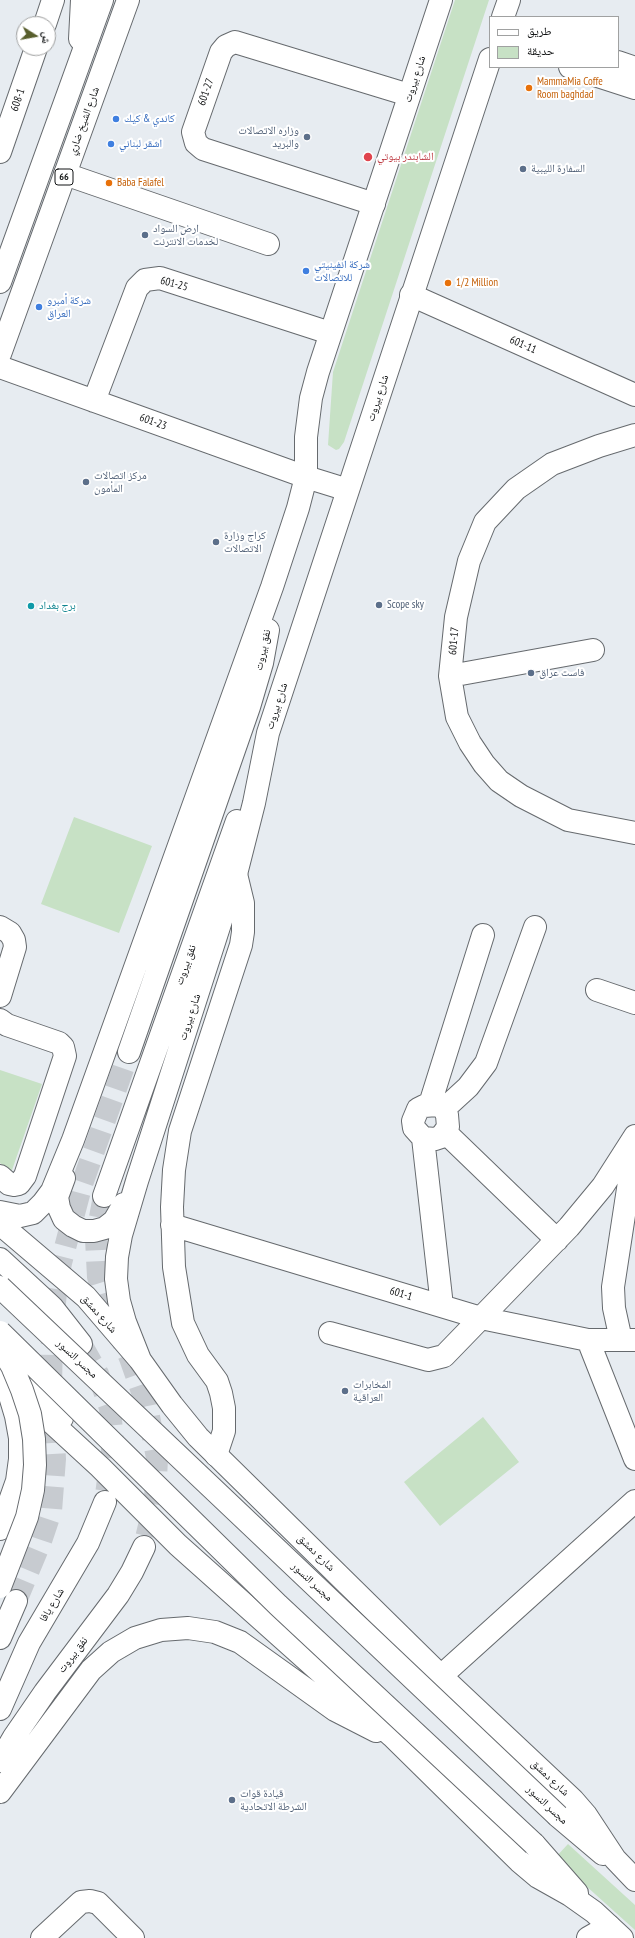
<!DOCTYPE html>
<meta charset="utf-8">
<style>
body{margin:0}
#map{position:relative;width:635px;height:1938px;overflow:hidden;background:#e7ecf1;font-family:"PT Sans Narrow","Noto Naskh Arabic",sans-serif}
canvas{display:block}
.legend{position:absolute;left:489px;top:16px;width:130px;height:52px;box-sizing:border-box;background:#fff;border:1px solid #a0a1a1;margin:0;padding:5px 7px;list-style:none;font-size:12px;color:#111314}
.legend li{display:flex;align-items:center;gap:8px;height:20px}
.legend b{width:20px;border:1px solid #a0a1a1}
.north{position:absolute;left:16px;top:16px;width:40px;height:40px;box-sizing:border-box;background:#fff;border:1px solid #a0a1a1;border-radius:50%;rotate:101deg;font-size:11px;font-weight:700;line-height:16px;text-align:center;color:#111314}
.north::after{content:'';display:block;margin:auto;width:14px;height:18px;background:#585e2c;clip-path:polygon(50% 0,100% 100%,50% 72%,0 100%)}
</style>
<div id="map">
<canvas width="635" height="1938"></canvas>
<ul class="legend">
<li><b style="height:5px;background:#fff"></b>طريق</li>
<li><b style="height:11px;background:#c7e1c5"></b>حديقة</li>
</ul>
<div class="north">ش</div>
</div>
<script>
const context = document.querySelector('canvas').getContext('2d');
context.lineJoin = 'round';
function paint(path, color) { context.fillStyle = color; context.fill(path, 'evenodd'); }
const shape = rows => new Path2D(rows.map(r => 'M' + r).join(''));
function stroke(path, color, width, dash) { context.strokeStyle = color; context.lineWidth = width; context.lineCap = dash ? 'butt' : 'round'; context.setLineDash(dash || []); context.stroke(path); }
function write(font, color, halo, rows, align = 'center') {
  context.font = font + ' "PT Sans Narrow","Noto Naskh Arabic",sans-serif'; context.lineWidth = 4; context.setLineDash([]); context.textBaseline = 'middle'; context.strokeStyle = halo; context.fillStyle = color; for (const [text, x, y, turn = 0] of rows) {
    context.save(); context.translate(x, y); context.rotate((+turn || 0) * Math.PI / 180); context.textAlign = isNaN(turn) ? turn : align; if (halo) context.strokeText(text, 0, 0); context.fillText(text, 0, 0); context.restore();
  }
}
paint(shape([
 [455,0,489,0,344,442,339,449,336,450,328,445,333,372],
 [74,817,152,846,119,933,41,904],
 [0,1070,42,1084,11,1173,0,1163],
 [483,1417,519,1462,440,1526,404,1482],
 [568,1844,635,1905,635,1930,555,1858]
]), '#c7e1c5');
stroke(shape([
 [104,1196,96,1239,98,1277,107,1306,130,1358,147,1406,157,1458,155,1500,144,1547],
 [81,1344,98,1374,110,1408,113,1443,105,1502],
 [16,1601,41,1541,51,1511,55,1459,51,1389,52,1335,56,1292,61,1263,81,1187,129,1052]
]), '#c7cbd0', 22, [22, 11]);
const minor = shape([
 [45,24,53,0],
 [618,62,635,68],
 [570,67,635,88],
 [0,152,36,48],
 [65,174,268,244],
 [374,204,203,149,196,143,193,132,221,52,226,46,235,42,409,95],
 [411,295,635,395],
 [0,367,306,477],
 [94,401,137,288,145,280,160,278,330,333],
 [635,435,599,446,552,464,516,489,485,522,469,561,456,617,450,676,457,717,470,743,484,764,499,781,521,796,568,820,635,833],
 [450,676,593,650],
 [0,927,10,933,14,940,15,947,0,996],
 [597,990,635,1003],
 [0,1020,7,1025,59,1043,63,1047,65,1056,25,1176,19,1184,14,1185,9,1184,0,1176],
 [430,1104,483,935],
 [444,1109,468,1087,486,1063,535,927],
 [445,1132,557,1240],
 [423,1138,435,1139,441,1137,448,1127,447,1115,444,1109,438,1105,424,1106,418,1109,413,1121,414,1128,423,1138,442,1306],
 [172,1225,481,1318,588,1340,635,1340],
 [330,1333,428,1360,444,1356,569,1227,603,1186,635,1136],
 [588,1340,635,1459],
 [621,1340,614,1308,613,1287,635,1143],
 [216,1455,224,1431,224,1408,221,1393,217,1381,198,1355,183,1323,174,1267,172,1207,174,1170,180,1131,241,945,243,932,243,903,236,874],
 [441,1676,635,1501],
 [42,1938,81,1902,90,1901,98,1903,133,1938],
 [588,1938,609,1926]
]);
const major = shape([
 [503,17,509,0],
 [80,39,82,0],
 [0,282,102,0],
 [0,354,128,0],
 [306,477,348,490],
 [129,1052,249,707,262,663,268,630],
 [64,1178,57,1197,59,1208,64,1219,73,1226,83,1231,94,1231,105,1228,114,1221,124,1204],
 [104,1196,237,821],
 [0,1212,20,1216,33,1213,43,1203,52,1191,73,1140,272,587,298,508,306,477,306,437,311,398,318,372,441,0],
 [0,1224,86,1297,140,1360,172,1405,198,1437,441,1676,573,1800,586,1815,615,1859,635,1880],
 [0,1259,52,1307,81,1344],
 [8,1354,39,1388,62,1418],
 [140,1360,125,1322,119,1301,116,1279,117,1257,121,1235,137,1181,236,874,254,803,268,733,490,59],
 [0,1375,100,1467,178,1545,392,1736,519,1861,538,1877,570,1895,594,1912,622,1938],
 [0,1529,17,1481,20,1459,20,1438,16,1416,10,1396,2,1381],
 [0,1638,16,1601],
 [0,1709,29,1643,88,1543,105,1502],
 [0,1761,14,1737,45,1692,118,1595,132,1572,144,1547],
 [0,1792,91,1670,111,1652,135,1638,161,1630,188,1628,215,1632,240,1642,335,1710,376,1731],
 [558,1816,603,1854],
 [534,1844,577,1893]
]);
stroke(minor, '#666a6e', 24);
stroke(major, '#666a6e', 24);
stroke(minor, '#fff', 22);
stroke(major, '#fff', 22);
const majorBridge = shape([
 [0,1287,558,1816],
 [0,1332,278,1605,534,1844],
 [0,1346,12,1366,22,1390,30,1414,34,1439,35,1465,33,1490,27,1517,0,1587]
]);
stroke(majorBridge, '#666a6e', 24, []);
stroke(majorBridge, '#fff', 22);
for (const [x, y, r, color] of [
 [529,88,4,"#e8710a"],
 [116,119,4,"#3f7fe0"],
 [307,137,4,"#5c6f8a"],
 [111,144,4,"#3f7fe0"],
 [368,157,5,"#e0444e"],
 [523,169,4,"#5c6f8a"],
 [109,183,4,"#e8710a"],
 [145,235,4,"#5c6f8a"],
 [306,271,4,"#3f7fe0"],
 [448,283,4,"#e8710a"],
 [39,307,4,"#3f7fe0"],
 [86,482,4,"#5c6f8a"],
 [216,542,4,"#5c6f8a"],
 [379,605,4,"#5c6f8a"],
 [31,606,4,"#0f9aa8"],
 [531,673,4,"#5c6f8a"],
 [345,1391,4,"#5c6f8a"],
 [232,1800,4,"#5c6f8a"]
]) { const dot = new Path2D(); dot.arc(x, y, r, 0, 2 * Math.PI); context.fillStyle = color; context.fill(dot); stroke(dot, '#fff', 1.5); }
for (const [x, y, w] of [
 [64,177,18]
]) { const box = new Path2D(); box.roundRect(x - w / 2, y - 8, w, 16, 3); context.fillStyle = '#fff'; context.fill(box); stroke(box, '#111314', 1); }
write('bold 10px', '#111314', null, [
 ["66",64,177]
]);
write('11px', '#111314', '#fff', [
 ["شارع بيروت",415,79,-72],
 ["601-27",206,92,-71],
 ["608-1",18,100,-71],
 ["شارع الشيخ ضاري",84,121,-70],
 ["601-25",174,284,15],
 ["601-11",523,345,24],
 ["شارع بيروت",378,398,-72],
 ["601-23",153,422,20],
 ["601-17",454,641,-85],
 ["نفق بيروت",263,650,-78],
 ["شارع بيروت",277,706,-72],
 ["نفق بيروت",186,965,-70],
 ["شارع بيروت",190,1017,-72],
 ["601-1",401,1294,17],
 ["شارع دمشق",99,1314,48],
 ["مجسر النسور",77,1359,43],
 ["شارع دمشق",316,1553,44],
 ["مجسر النسور",312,1582,43],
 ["شارع يافا",52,1605,-59],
 ["نفق بيروت",73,1655,-53],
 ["شارع دمشق",550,1778,43],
 ["مجسر النسور",547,1805,43]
]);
write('11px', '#c56008', '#fff', [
 ["MammaMia Coffe",537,82],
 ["Room baghdad",537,95],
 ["Baba Falafel",117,183],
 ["1/2 Million",456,283]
], 'left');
write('11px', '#366cbe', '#fff', [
 ["كاندي & كيك",124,119],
 ["اشقر لبناني",119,144],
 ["شركة انفينيتي",314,265],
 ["للاتصالات",314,278],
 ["شركة أمبرو",47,301],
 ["العراق",47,314]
], 'left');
write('11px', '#4e5e75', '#fff', [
 ["وزاره الاتصالات",299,131,"right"],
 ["والبريد",299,144,"right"],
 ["السفارة الليبية",531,169],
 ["ارض السواد",153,229],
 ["لخدمات الانترنت",153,242],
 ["مركز اتصالات",94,476],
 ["المأمون",94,489],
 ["كراج وزارة",224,536],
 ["الاتصالات",224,549],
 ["Scope sky",387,605],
 ["فاست عراق",539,673],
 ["المخابرات",353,1385],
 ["العراقية",353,1398],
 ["قيادة قوات",240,1794],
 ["الشرطة الاتحادية",240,1807]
], 'left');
write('11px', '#be3a42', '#fff', [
 ["الشابندر بيوتي",377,157]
], 'left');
write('11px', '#0d838f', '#fff', [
 ["برج بغداد",39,606]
], 'left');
</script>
